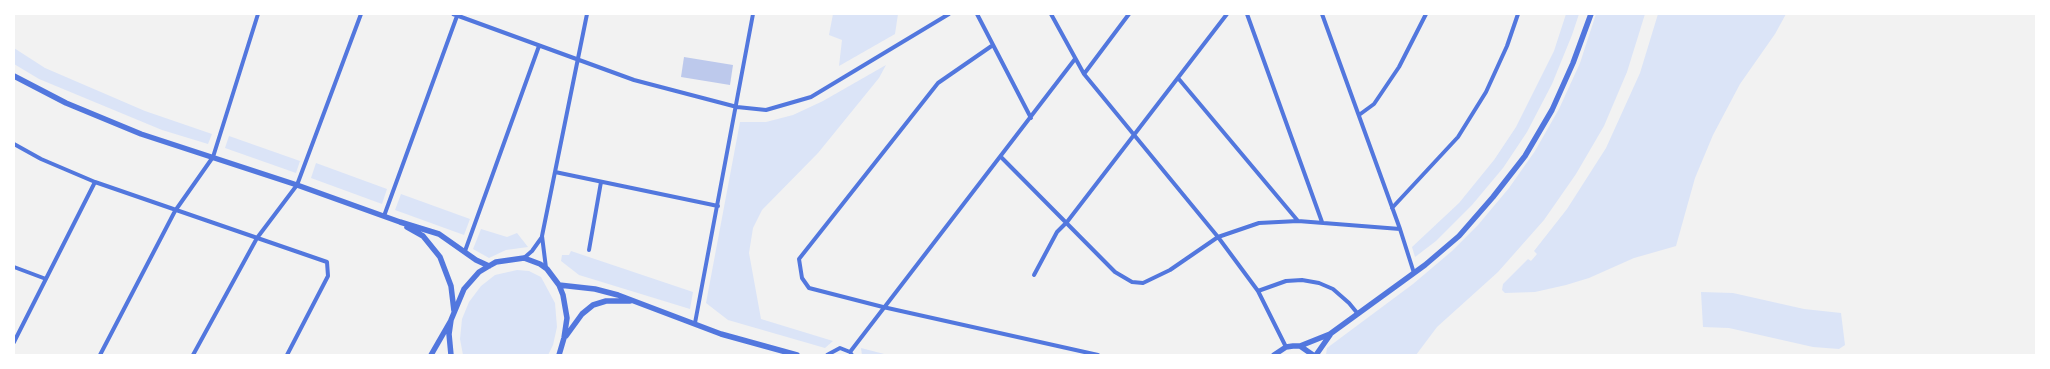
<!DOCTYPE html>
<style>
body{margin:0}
#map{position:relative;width:2050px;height:369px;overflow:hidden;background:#f2f2f2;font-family:Inter,sans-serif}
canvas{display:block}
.frame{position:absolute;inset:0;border:15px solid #fff;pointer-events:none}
</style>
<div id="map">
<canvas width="2050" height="369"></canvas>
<div class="frame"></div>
</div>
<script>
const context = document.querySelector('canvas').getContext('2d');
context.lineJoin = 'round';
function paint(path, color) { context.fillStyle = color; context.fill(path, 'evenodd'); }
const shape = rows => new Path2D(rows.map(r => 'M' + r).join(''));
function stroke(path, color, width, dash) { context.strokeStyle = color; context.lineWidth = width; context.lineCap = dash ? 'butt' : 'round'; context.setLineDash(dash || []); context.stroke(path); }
paint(shape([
 [833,14,898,14,895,34,839,66,842,40,829,35],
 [1566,14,1579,14,1572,35,1552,84,1527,132,1503,168,1472,205,1436,241,1415,257,1412,247,1459,203,1494,160,1516,127,1554,51],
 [1596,14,1645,14,1627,72,1604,126,1576,174,1544,220,1498,272,1437,327,1416,355,1326,355,1327,348,1413,284,1452,251,1478,225,1509,188,1535,151,1559,109,1580,63],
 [1658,14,1786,14,1775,34,1740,84,1713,135,1695,178,1676,246,1634,258,1589,278,1566,285,1535,292,1505,293,1502,290,1503,284,1528,259,1531,261,1537,254,1534,251,1567,209,1606,148,1640,73],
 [14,48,45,68,145,111,212,134,208,144,162,130,39,79,14,64],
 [886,65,879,78,818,153,762,210,753,228,749,253,761,319,833,341,825,348,728,320,706,303,740,122,766,122,793,115,823,101],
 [229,136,300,161,296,173,225,148],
 [316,163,387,189,382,204,311,178],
 [401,194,470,219,464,235,395,210],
 [481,229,507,237,517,233,528,247,506,250,489,258,473,249],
 [571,251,693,292,690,309,579,275,561,261,562,255,569,255],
 [517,270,529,271,541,277,555,303,557,327,553,345,548,355,463,355,460,339,462,319,469,302,481,286,495,275],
 [1701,292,1733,293,1804,309,1841,313,1845,345,1839,349,1813,347,1729,328,1703,327],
 [861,348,888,355,862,355]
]), '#dbe4f7');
paint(shape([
 [684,57,733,65,730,85,681,77]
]), '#bdc9ec');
stroke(shape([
 [453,14,634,80,737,107,766,110,811,97,949,14],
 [977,14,1031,118],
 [1051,14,1084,74,1218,237,1258,291,1286,347],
 [1247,14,1322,222],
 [1322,14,1400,229,1414,273],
 [993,45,938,83,799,259,802,278,809,288,883,307,1098,355],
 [1084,74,1129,14],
 [1178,78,1298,221],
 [1359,115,1374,104,1399,67,1426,14],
 [14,144,41,159,95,182,327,262,328,276,287,355],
 [1001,157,1115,272,1132,282,1143,283,1170,270,1218,237,1259,223,1298,221,1400,229],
 [555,172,718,206],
 [1392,208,1458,137,1486,92,1507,46,1518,14],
 [384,216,457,16],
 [589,250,601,182],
 [465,251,539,46],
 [524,258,532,251,542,237],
 [14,267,46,279],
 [546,268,542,236,587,14],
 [1034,275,1057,232,1067,222,1227,14],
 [1258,291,1286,281,1302,280,1319,283,1333,289,1349,303,1358,314],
 [695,323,753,14],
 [14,342,95,182],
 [850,352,1075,59],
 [100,355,175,211,213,157,258,14],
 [193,355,257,238,297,185,361,14],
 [827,355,840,348,850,352,852,355]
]), '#5277de', 4);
stroke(shape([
 [14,76,66,103,141,134,297,185,400,222,439,234,476,260,489,266],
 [407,227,423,236,440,257,451,286,454,311],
 [559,285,595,289,618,295,721,334,797,355],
 [566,336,582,314,593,305,606,301,630,301],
 [1300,346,1330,334,1425,265,1459,236,1493,197,1525,156,1552,110,1573,63,1591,14],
 [431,355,450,322],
 [451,355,449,334,451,320,464,289,479,272,489,266,496,262,524,258,540,264,547,269,559,285,563,295,567,318,564,338,559,355],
 [1274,355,1286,347,1293,346,1300,346,1313,355],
 [1316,355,1330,335]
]), '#5277de', 5.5);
</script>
